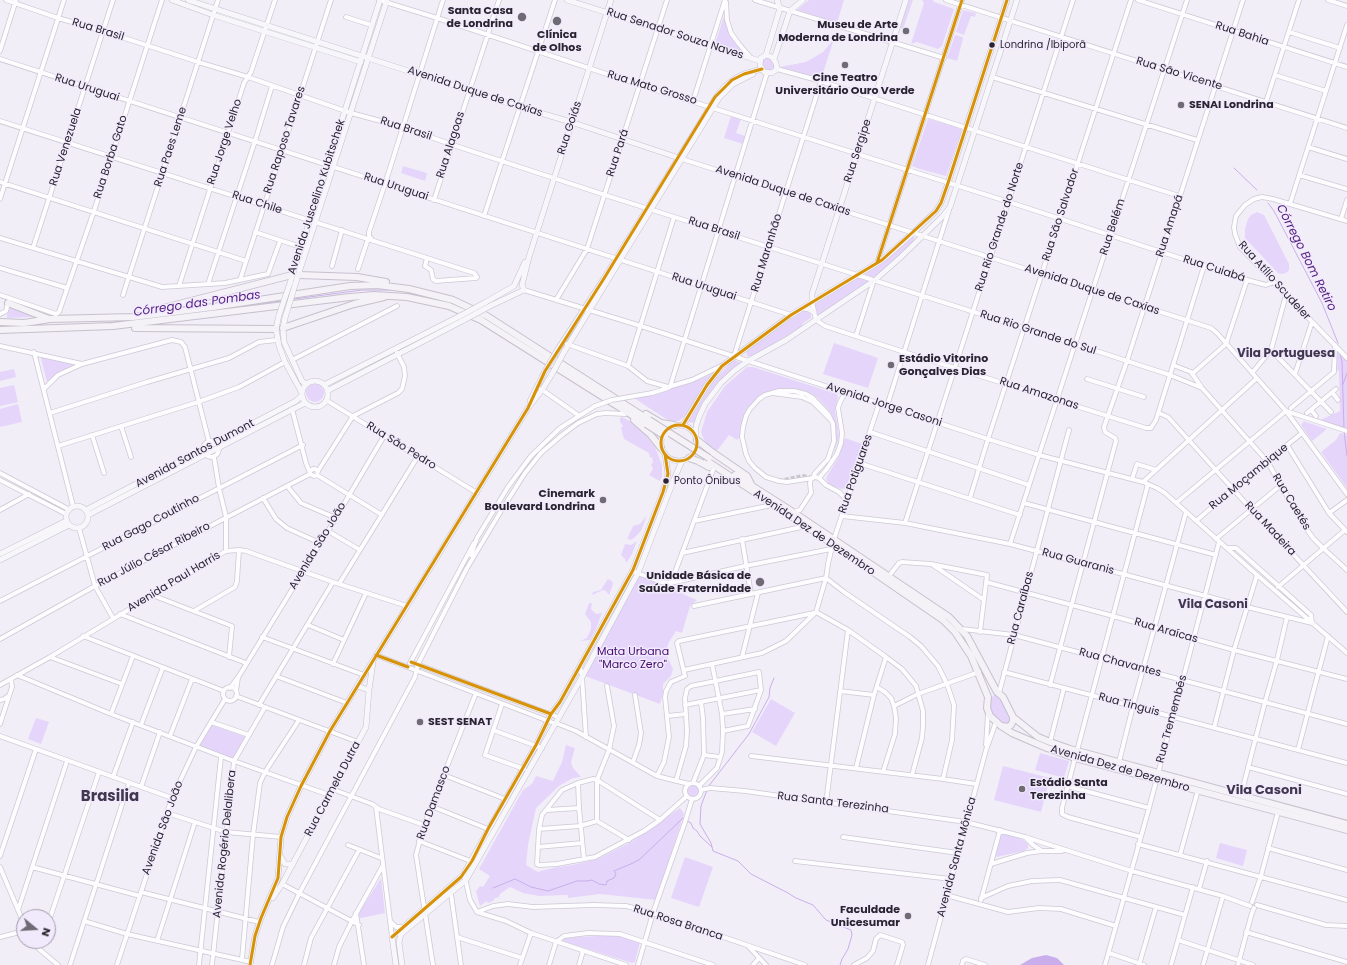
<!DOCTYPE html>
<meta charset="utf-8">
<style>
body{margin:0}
#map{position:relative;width:1347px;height:965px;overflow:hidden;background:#f2eef8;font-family:Poppins,sans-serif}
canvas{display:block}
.north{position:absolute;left:16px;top:909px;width:40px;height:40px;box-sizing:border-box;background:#f1eafc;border:1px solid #a19baa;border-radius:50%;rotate:108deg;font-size:11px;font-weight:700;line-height:16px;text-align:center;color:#29242f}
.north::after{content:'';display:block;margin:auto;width:14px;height:18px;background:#6f6b75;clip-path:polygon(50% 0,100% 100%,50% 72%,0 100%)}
</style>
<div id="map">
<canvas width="1347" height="965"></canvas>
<div class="north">N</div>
</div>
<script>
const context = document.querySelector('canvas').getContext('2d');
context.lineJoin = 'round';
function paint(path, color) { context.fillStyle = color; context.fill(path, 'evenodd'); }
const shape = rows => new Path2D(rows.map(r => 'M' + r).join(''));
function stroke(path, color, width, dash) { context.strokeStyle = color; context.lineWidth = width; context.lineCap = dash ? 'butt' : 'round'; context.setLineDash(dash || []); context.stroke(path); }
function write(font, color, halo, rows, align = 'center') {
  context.font = font + ' Poppins,sans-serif'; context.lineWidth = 3; context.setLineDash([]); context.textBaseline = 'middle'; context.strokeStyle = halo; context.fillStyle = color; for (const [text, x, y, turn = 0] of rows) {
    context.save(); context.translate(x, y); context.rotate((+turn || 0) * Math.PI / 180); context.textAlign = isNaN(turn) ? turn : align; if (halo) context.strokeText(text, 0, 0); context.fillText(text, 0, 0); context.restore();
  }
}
paint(shape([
 [809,0,844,0,837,23,797,10],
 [909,0,913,0,903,29,900,28],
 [922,0,933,0,934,2,954,9,942,46,938,49,917,42,911,44,924,3],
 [963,10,976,13,975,17,971,16,964,35,956,32],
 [724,16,730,36,741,50,739,51,715,44],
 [955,35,963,37,963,39,957,61,947,58],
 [834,39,821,79,780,67,806,62,823,52],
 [770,57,774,63,775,68,770,72,764,69,762,63,764,58],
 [731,116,741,119,736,133,745,136,743,144,724,138],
 [928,119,957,127,962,130,946,176,920,169,912,166],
 [403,166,427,173,425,181,401,173],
 [1257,212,1264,215,1289,264,1289,270,1286,273,1280,274,1277,272,1245,238,1245,229,1248,219,1251,215],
 [913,236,915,239,914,241,875,277,872,277,864,274,864,273,901,247],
 [856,277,870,281,817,318,814,304],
 [11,306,32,315,32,317,7,318,7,315],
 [805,309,811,313,811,318,803,323,801,327,754,356,747,356,746,351],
 [834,343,878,358,868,388,823,374],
 [1337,351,1347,360,1347,430,1318,421,1340,411,1339,371,1335,369],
 [40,355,73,363,74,366,60,371,47,382],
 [734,360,742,363,723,378,706,399,694,423,688,422,713,381],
 [747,367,753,367,837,394,838,397,835,411,838,428,839,438,834,452,836,433,834,421,829,410,818,398,812,394,805,391,790,388,768,393,747,413,741,438,739,438,737,440,729,435,717,451,707,444,704,440,701,432,707,412,725,386],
 [14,369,16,377,0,381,0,372],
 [712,374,688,413,679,421,672,421,666,419,634,398,698,380],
 '306 393a9 9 0 1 1 18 0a9 9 0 1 1-18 0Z',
 [14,385,18,402,0,406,0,388],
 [18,404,22,422,0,427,0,409],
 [622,417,633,423,643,432,655,447,662,465,662,476,660,481,649,475,653,469,651,464,653,463,652,457,650,458,649,453,624,439,621,428,623,426,620,422,620,418],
 [1304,421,1306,422,1327,429,1312,441,1301,425],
 [1340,433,1347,435,1347,488,1321,452,1336,440],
 [845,438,862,444,846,488,842,489,829,485,826,478,839,456],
 [647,515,641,531,634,538,631,540,627,539,633,526,640,524],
 [637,541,632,554,626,563,625,559,621,555,625,544,631,545],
 [639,575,697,600,690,606,682,633,676,631,669,642,667,648,668,658,673,669,671,676,663,684,663,693,660,704,585,676],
 [608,579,612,581,613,584,609,595,606,591,603,590,592,595,593,592,601,590],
 [589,603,592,603,591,609,596,614,602,613,596,629,590,640,580,641,587,638,591,629,591,622,585,614],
 [995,694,999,695,1011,718,1009,724,1003,724,993,716,989,707,990,699],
 [771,699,795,713,776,746,752,732],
 [36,718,49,722,41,744,28,739],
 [212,725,246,737,233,759,199,746],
 [566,745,575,748,571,762,573,768,581,777,573,778,559,786,536,808,528,845,526,865,538,872,552,868,572,865,598,859,631,842,680,808,684,814,656,900,600,894,568,898,568,895,539,896,523,893,510,887,500,894,499,897,495,898,493,901,488,903,487,901,480,906,476,891,480,886,483,887,490,876,479,869,523,790,532,784,536,776,553,781,562,762],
 [1040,753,1069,761,1064,778,1035,770],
 [1003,766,1050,778,1041,812,994,800],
 '687 791a6 6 0 1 1 12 0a6 6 0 1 1-12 0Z',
 [1001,832,1023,840,1028,844,1028,848,1024,851,996,857,995,855],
 [1220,843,1247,850,1243,866,1216,858],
 [685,857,713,867,699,907,671,898],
 [381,878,385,913,361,918,357,916],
 [613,935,623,936,640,942,635,962,632,963,565,942,563,940,564,938]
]), '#e5d5fb');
paint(shape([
 [1046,955,1057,958,1064,965,1020,965,1032,958]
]), '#c9aeeb');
stroke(shape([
 [1234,168,1257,190],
 [1268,203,1274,211,1322,303,1338,343],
 [294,299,362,290,396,290],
 [213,311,281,301],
 [105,323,118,322],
 [1340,353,1342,362,1344,428],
 [1343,384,1347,373],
 [1344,431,1347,456],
 [708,787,749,734,769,697,770,688,774,678],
 [707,790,701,806,700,824,711,843,713,851,738,861,751,874,788,893,796,898,813,905,826,920,851,930,852,935,848,949,842,959,840,965],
 [687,821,691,823,693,828,697,831,700,836,712,847],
 [493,888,515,879,531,887,548,891,577,881,587,881,592,880,599,884,606,885,607,881,614,878,616,874,614,871,633,863,640,859,683,818,685,819]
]), '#c9aeeb', 1);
stroke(shape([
 [779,481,803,476,812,478]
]), '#cac6d0', 4, [4, 2]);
const minor = shape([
 [6,0,58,18,103,31,198,62,248,77,351,113,403,127,450,144,605,195,1075,344,1170,375,1202,388],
 [379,0,437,18,640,85,1009,202,1247,280,1266,285,1274,282],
 [755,0,944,58],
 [946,0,1347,128],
 [1138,0,1347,67],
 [1328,0,1347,6],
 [726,2,727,20,731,33,739,44,751,58],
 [346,17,371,25],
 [1289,32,1340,48],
 [0,51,16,0],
 [0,59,791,315],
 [777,69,817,80,1179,196],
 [1275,75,1326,91],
 [992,77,1197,140],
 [693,101,725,0],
 [1266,102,1299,0],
 [0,121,427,258,474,273,477,277,476,278,436,281,433,279,431,270,425,266,427,258],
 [1308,147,1347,159],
 [682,159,1211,328,1217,333,1286,411,1347,494],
 [1299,175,1347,189],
 [0,182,246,261],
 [0,199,64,0],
 [434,200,499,0],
 [1290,204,1347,25],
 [484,216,555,0],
 [1341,219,1347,200],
 [1347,221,1273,199,1262,197,1254,199,1245,205,1236,216,1234,227,1235,234,1240,247,1347,358],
 [255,232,304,248],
 [0,238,162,287,225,283,268,274,280,241],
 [372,240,369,236,369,232,385,184,443,0],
 [33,248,113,0],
 [877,263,962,0],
 [332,266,342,230],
 [0,268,67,288],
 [358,269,368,239],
 [240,280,331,0],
 [208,284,255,141,272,86],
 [179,286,244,83,251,72,275,0],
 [524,290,641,326,988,439,1039,455,1143,482,1157,488,1165,493,1257,575,1347,653],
 [0,295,56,314,59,312,94,211,162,0],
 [123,295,218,0],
 [556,300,587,249,667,0],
 [812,302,816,320,825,326,904,352,1146,428,1151,428,1156,420,1204,266],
 [0,314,6,311,8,303,8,302],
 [856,336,874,280],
 [567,344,628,366,647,381,668,387,692,380,721,366],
 [0,346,82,364,172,340,181,342,185,347,209,442],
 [1271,350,1331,412],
 [34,352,73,506],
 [734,356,821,81],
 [292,360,397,306],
 [1173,365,1191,372,1202,388,1267,461,1304,525,1313,538,1323,548,1347,570],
 [628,366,674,217],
 [1252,373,1271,350,1286,295],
 [1192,374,1226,344,1247,280],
 [1295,374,1312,322],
 [1087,379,1144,397],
 [670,387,767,73],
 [44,389,58,375,82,364],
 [541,389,578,415],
 [1332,392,1338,400],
 [772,393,779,391,794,391,806,394,813,398,828,414,833,424,834,441,828,459,815,473,813,478,787,482,779,481,766,477,755,468,749,461,746,454,742,437,743,427,746,416,750,409,759,399,765,395,772,393,802,397,813,402,830,419],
 [629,397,652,393,668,388],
 [326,400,477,493],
 [887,406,949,210],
 [1291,408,1334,372,1335,346],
 [292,409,306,463,310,473],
 [1311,410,1316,416],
 [1286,411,1347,431],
 [50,413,147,382,229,358,259,342,277,340],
 [1159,413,1168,417,1251,509,1347,612],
 [1307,413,1336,389],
 [121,426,131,457],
 [870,432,1029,485],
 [92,435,104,473],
 '203 449a8 8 0 1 1 16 0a8 8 0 1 1-16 0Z',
 [1287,445,1329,513,1347,532],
 [58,446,198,402,239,387,285,362],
 [214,457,219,488,226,517,226,551],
 [859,463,1020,515],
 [318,471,315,469,313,469,310,471,310,474,314,476,317,475,318,471,353,416,398,393,402,389,405,376,404,367,397,353],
 [0,473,68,509],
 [317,475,382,515],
 [819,478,826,470,837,454,841,443,842,433,838,408,840,402,845,393],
 [1132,479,1137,464,1156,470],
 [0,480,66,514],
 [1143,482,1156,470,1256,379],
 [288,487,301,503,336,518],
 [263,498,276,519,287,528,320,543],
 [970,498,988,439,1131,0],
 [1024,503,1216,555],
 [1176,503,1286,411],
 [0,510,29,494],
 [794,512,800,510,811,493,810,483,811,479,814,477,819,478,826,485,839,492,844,497,846,503],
 [1329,513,1347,500],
 [842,516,905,523,1010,544,1247,607,1312,623,1311,615,1236,548,1227,548],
 [694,521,772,505],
 [1196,521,1233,489,1302,433],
 [905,523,1073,0],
 [79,528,95,586,113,618],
 [328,531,360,550],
 [742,539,751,594],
 [1216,539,1281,485],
 [1010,544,1187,0],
 [682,553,806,526],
 [471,555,477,538,508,487,531,456,560,428,595,406],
 [933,565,984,600],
 [635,572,661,582,671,583,745,566,831,549],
 [889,576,899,563,902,562,931,564,987,575,980,632],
 [986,582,1113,616,1234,650,1347,679],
 [671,583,713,470],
 [339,584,418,456],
 [1278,587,1345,530],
 [152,595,232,626,229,657],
 [0,601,303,445],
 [694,606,826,578,844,592,910,637,921,646,938,666,947,684,954,705,952,740,943,779],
 [194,611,235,587,237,581,239,550],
 [816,612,848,630,886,657,902,669,916,686,923,711,923,725,922,738,912,775],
 [120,614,246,663],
 [308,625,344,640],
 [962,629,1014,635,1347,724],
 [83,636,224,691],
 [262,637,364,675],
 [0,639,95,586,310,474],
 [376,655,556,724],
 [50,657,122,684],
 [742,657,758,593],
 [411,662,558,717],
 [410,663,474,543],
 [333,664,366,593],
 [580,666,582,677,586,737],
 [684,670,762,653,786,641,816,612,826,578,828,564,833,542,879,404],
 [1004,672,1347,763],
 [17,675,111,714,234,761,329,795],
 [276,676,347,703],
 [0,685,50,657,226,551,239,550,246,551,333,582,407,606],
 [1050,685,1116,441,1115,438,1105,432,1104,427,1127,361,1243,0],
 [607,686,614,726,609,750,597,780,597,821,629,840],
 [877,687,885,692,891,698,894,706,896,718,895,734,883,772],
 '223 694a7 7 0 1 1 14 0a7 7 0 1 1-14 0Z',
 [230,688,239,676,331,526,384,436],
 [236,691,238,678],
 [840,691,874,695],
 [999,693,1069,430],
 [236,696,358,742],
 [0,700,4,699,8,696],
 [502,704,485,755,524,769],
 [259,705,333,582],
 [685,705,761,690],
 [894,706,918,694,979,672],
 [111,714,133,656],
 [722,714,755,709],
 [667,716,686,714],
 [211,722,249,735],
 [556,723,576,731,657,776,689,784],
 [0,724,12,687,11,679],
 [141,725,163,667],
 [1214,728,1234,650,1257,575],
 [493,730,542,748],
 [0,736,172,798],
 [170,736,192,679],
 [1050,742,1064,688],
 [986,745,988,713],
 [1298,750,1328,636],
 [1077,751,1148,484],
 [704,755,720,757],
 [751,756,943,779,976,784],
 [1075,758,1062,808,1062,814,1068,817,1141,837],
 [633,762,639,745,641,733,635,695],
 [1119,762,1133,706,1186,512],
 [1248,767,1347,794],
 [856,768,874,695,886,657],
 [444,775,505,799],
 [657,776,664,762,669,737,665,697,666,691,671,682,685,676,677,643,679,641,814,613],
 [113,777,133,722],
 [676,781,686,746,687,731,685,698,687,689,691,686,759,672,761,690,748,726,723,731],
 [578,783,579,808,584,859],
 [693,783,704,755,703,718,701,702],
 '685 791a8 8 0 1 1 16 0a8 8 0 1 1-16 0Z',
 [699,786,717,768,722,752,723,731,722,714,712,664],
 [1067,786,1149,808],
 [141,787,160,732],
 [332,789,372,804,379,809,424,825],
 [701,790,710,788,745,791,966,822,1025,837,1132,871,1223,896,1250,906],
 [1241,795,1265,702,1277,660,1287,617],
 [826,803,848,630],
 [431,806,488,829],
 [376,807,392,937],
 [547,810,579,808],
 [167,813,226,832,281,837],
 [660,820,597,780,593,779,578,783,562,790,542,815,539,829,537,864,539,865,557,864,595,857,644,831,660,820,687,796],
 [539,829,580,826,597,821],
 [843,837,958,853],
 [1026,838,1033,845,1042,851,1062,851],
 [419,841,473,862],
 [1138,844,1347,900],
 [348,845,381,858],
 [538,847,582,843],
 [1268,848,1347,870],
 [1180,855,1198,790],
 [0,856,36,749],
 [795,861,951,879],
 [991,864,1027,853,1042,851],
 [0,867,24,924],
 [32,867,140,896],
 [465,878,470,900,477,912,506,921,531,933,626,965],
 [282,884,359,925],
 [1199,889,1207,861],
 [141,892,259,922],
 [451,894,461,965],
 [946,895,1008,912,1039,908,1061,909,1116,926],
 [981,898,1008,886,1032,881,1060,880,1185,915],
 [981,900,1000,830],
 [1252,902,1261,876,1278,812],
 [1257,905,1326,925,1347,926],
 [18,910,67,761],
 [477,912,493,906,508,904,533,907,594,905,626,906,653,913,805,965],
 [356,913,364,965],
 [84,921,127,934,251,962],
 [390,921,396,927,403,927],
 [48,924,99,772],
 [1246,932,1347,962],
 [0,937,24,931],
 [457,937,522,958],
 [1178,940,1253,965],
 [34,941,39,949,58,965],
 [157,941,195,822],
 [556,942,564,936,588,933,620,934,713,965],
 [749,947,766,965],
 [39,949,42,941],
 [1109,953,1144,965],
 [242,959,253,835,260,783,265,772,299,720],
 [70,965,129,783],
 [117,965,172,798,196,747,225,699],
 [199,965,221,757],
 [212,965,234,761,265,707],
 [272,965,283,927,299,894,415,677,418,664,467,568,501,511,525,473,541,453,562,435,578,423,597,414,606,413,625,414],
 [304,965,311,938,359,850],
 [334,965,339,947,352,921,382,867],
 [433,965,416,855,424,825,476,693],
 [520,965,531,933],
 [549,965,556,942],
 [579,965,583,951],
 [638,965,653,913,685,822,692,799],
 [753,965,759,958],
 [854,965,867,958,873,951,876,939,880,935,902,942,903,945,897,965],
 [928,965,986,750,996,722],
 [962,965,963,961,966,959,985,965],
 [1105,965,1149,808,1219,542],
 [1139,965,1156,907],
 [1171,965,1193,887],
 [1203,965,1223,896],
 [1238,965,1251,916,1254,908]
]);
const major = shape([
 [172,0,213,15,361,62],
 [188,0,520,107,571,122,682,159],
 [567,0,760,61],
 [766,55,780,8,777,0],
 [766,55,772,57,776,63,777,69,772,73,764,72,760,65,761,58,766,55],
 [774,59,790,11,803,0],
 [290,283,380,0],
 [295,285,387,0],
 [486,302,514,286,525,262],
 [812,302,812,294,822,263,906,0],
 [492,305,524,290,522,285,529,257,611,0],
 [803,308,809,309,814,312],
 [279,315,276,329,279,346,285,362,302,393],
 [285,318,283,328,284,342,302,381,306,384],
 [558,349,603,280,716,97,724,87,736,78,744,74,762,69],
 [564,352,719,98,733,84,753,74],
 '302 394a13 13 0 1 1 26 0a13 13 0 1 1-26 0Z',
 [324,385,460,316],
 [327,391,464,320],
 [530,401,545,371],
 '661 443a18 18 0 1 1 36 0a18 18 0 1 1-36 0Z',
 [683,425,707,385,722,366,791,315,882,260,913,233,936,211,941,203,948,183,1007,0],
 [696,436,696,426,699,417,705,404,721,383,735,370,748,361,786,340,875,280,901,257,943,216,950,207,1017,0],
 '66 517a11 11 0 1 1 22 0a11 11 0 1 1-22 0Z',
 [86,510,296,401,302,395],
 [88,515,305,403],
 [0,554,66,521],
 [0,560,69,525],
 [357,686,369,690],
 [281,857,285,864,293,864],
 [273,898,282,884,366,727,369,690,373,662],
 [250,965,255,936,261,918,278,878,281,837,287,817,301,786,330,731,364,675,407,606,528,408,542,390,552,374],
 [396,965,392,937,463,875,536,745,551,714,560,702,633,570,663,492,668,474,665,454],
 [402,965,399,942,401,934,466,880,582,677,638,573,674,479,682,461]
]);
const highway = shape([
 [299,275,357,277,386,282],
 [8,303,49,319],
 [148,312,292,275],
 [0,322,24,323,50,319,133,317,213,307,350,286,377,285,409,289,453,300,487,316,649,420],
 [135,328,276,329],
 [283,328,354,304,384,297],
 [0,330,113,326,350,297,374,295,407,297,449,306,481,320,646,424],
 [646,414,661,423,674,425],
 [634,420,650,434,661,448],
 [697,440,712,452,747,476,752,486],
 [689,458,698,461,709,467],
 [707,461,806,526,943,620,955,632,971,656,988,697,987,708,990,716,1001,726,1012,733,1047,748,1075,758,1347,830],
 [735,475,793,512,949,617,967,636,997,692,1003,697,1013,717,1038,737,1050,742,1070,749,1347,824],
 [1002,726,1008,727,1011,725,1013,721,1013,717]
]);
stroke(minor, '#cdc9d3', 5.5);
stroke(major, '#c6c1cc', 6);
stroke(highway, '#c6c1cc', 8);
stroke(minor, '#fdfcfe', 4);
stroke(major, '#f7f6fa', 5);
stroke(highway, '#f4f1f7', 6);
const minorBridge = shape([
 [595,406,612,400,629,397]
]);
const majorBridge = shape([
 [279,315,290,283],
 [460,316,486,302],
 [285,318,295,285],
 [464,320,492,305],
 [545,371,558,349],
 [552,374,564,352]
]);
const highwayBridge = shape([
 [649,420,709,458],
 [646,424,665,436]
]);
stroke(minorBridge, '#cdc9d3', 5.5, []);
stroke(majorBridge, '#c6c1cc', 6, []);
stroke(highwayBridge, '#c6c1cc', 8, []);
stroke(minorBridge, '#fdfcfe', 4);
stroke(majorBridge, '#f7f6fa', 5);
stroke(highwayBridge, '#f4f1f7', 6);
stroke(shape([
 [877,263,962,0],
 '661 443a18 18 0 1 1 36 0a18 18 0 1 1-36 0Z',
 [683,425,707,385,722,366,791,315,882,260,936,211,941,203,948,183,1007,0],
 [376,655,408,667],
 [411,662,551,714],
 [392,937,461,877,472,861,488,829,536,745,551,714,560,702,633,570,663,492,668,474,665,454],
 [250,965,255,936,261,918,278,878,281,837,287,817,301,786,330,731,528,408,545,371,603,280,715,97,732,80,744,74,762,69]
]), '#d89207', 3);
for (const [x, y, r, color] of [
 [522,17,5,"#6f6b75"],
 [557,21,5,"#6f6b75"],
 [906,31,4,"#6f6b75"],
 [992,45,3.5,"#29242f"],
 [845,65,4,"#6f6b75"],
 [1181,105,4,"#6f6b75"],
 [891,365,4,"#6f6b75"],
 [666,481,3.5,"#29242f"],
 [603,500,4,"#6f6b75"],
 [760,582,5,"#6f6b75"],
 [420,722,4,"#6f6b75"],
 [1022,789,4,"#6f6b75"],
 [908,916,4,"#6f6b75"]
]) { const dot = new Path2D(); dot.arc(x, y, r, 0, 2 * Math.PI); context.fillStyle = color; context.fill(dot); stroke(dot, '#f1eafc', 1.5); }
write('10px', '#29242f', '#f1eafc', [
 ["Londrina /Ibiporã",1000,45],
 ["Ponto Ônibus",674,481]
], 'left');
write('bold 11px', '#29242f', '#f1eafc', [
 ["Santa Casa",513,11],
 ["de Londrina",513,24],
 ["Museu de Arte",898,25],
 ["Moderna de Londrina",898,38],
 ["Clínica",557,35,"center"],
 ["de Olhos",557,48,"center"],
 ["Cine Teatro",845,78,"center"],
 ["Universitário Ouro Verde",845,91,"center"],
 ["SENAI Londrina",1189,105,"left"],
 ["Estádio Vitorino",899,359,"left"],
 ["Gonçalves Dias",899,372,"left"],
 ["Cinemark",595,494],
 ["Boulevard Londrina",595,507],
 ["Unidade Básica de",751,576],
 ["Saúde Fraternidade",751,589],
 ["SEST SENAT",428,722,"left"],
 ["Estádio Santa",1030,783,"left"],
 ["Terezinha",1030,796,"left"],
 ["Faculdade",900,910],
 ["Unicesumar",900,923]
], 'right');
write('11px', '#29242f', '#f1eafc', [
 ["Rua Brasil",98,30,17],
 ["Rua Senador Souza Naves",675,34,18],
 ["Rua Bahia",1242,34,18],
 ["Rua São Vicente",1179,74,17],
 ["Rua Uruguai",87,88,18],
 ["Rua Mato Grosso",652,88,17],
 ["Avenida Duque de Caxias",475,92,18],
 ["Rua Goiás",570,128,-72],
 ["Rua Brasil",406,129,18],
 ["Rua Raposo Tavares",285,140,-72],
 ["Rua Jorge Velho",225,142,-72],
 ["Rua Alagoas",451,145,-72],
 ["Rua Venezuela",66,147,-72],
 ["Rua Paes Leme",171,147,-72],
 ["Rua Sergipe",858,151,-72],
 ["Rua Pará",618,153,-72],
 ["Rua Borba Gato",111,157,-72],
 ["Rua Uruguai",396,187,18],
 ["Avenida Duque de Caxias",783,191,18],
 ["Avenida Juscelino Kubitschek",317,197,-72],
 ["Rua Chile",257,203,18],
 ["Rua São Salvador",1061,215,-72],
 ["Rua Amapá",1170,226,-72],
 ["Rua Rio Grande do Norte",1000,227,-72],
 ["Rua Belém",1113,227,-72],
 ["Rua Brasil",714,229,18],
 ["Rua Maranhão",767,253,-73],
 ["Rua Cuiabá",1214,269,18],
 ["Rua Atílio Scudeler",1274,281,48],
 ["Rua Uruguai",704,287,18],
 ["Avenida Duque de Caxias",1092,290,18],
 ["Rua Rio Grande do Sul",1038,333,18],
 ["Rua Amazonas",1039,394,18],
 ["Avenida Jorge Casoni",884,405,18],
 ["Rua São Pedro",401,446,32],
 ["Avenida Santos Dumont",195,454,-28],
 ["Rua Potiguares",856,474,-71],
 ["Rua Moçambique",1249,477,-39],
 ["Rua Caetés",1291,502,59],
 ["Rua Gago Coutinho",151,523,-28],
 ["Rua Madeira",1270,529,47],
 ["Avenida Dez de Dezembro",814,533,34],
 ["Avenida São João",318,546,-59],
 ["Rua Júlio César Ribeiro",154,555,-28],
 ["Rua Guaranis",1078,562,15],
 ["Avenida Paul Harris",174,582,-31],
 ["Rua Caraíbas",1021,608,-75],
 ["Rua Araícas",1166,631,16],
 ["Rua Chavantes",1120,663,15],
 ["Rua Tinguis",1129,705,15],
 ["Rua Tremembés",1172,719,-75],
 ["Avenida Dez de Dezembro",1120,769,16],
 ["Rua Carmela Dutra",333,789,-62],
 ["Rua Damasco",434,803,-70],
 ["Rua Santa Terezinha",833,803,7],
 ["Avenida São João",163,828,-70],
 ["Avenida Rogério Delalibera",225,844,-84],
 ["Avenida Santa Mônica",957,857,-75],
 ["Rua Rosa Branca",678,923,18]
]);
write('11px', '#440a6f', '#f1eafc', [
 ["Mata Urbana",633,652],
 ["\"Marco Zero\"",633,665]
]);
write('italic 12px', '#511d7f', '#f1eafc', [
 ["Córrego Bom Retiro",1306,258,63],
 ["Córrego das Pombas",197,304,-8]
]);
write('bold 12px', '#41374f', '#f1eafc', [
 ["Vila Portuguesa",1286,354],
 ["Vila Casoni",1213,605]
]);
write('bold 13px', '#41374f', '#f1eafc', [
 ["Vila Casoni",1264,791]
]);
write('bold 15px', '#41374f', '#f1eafc', [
 ["Brasilia",110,797]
]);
</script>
